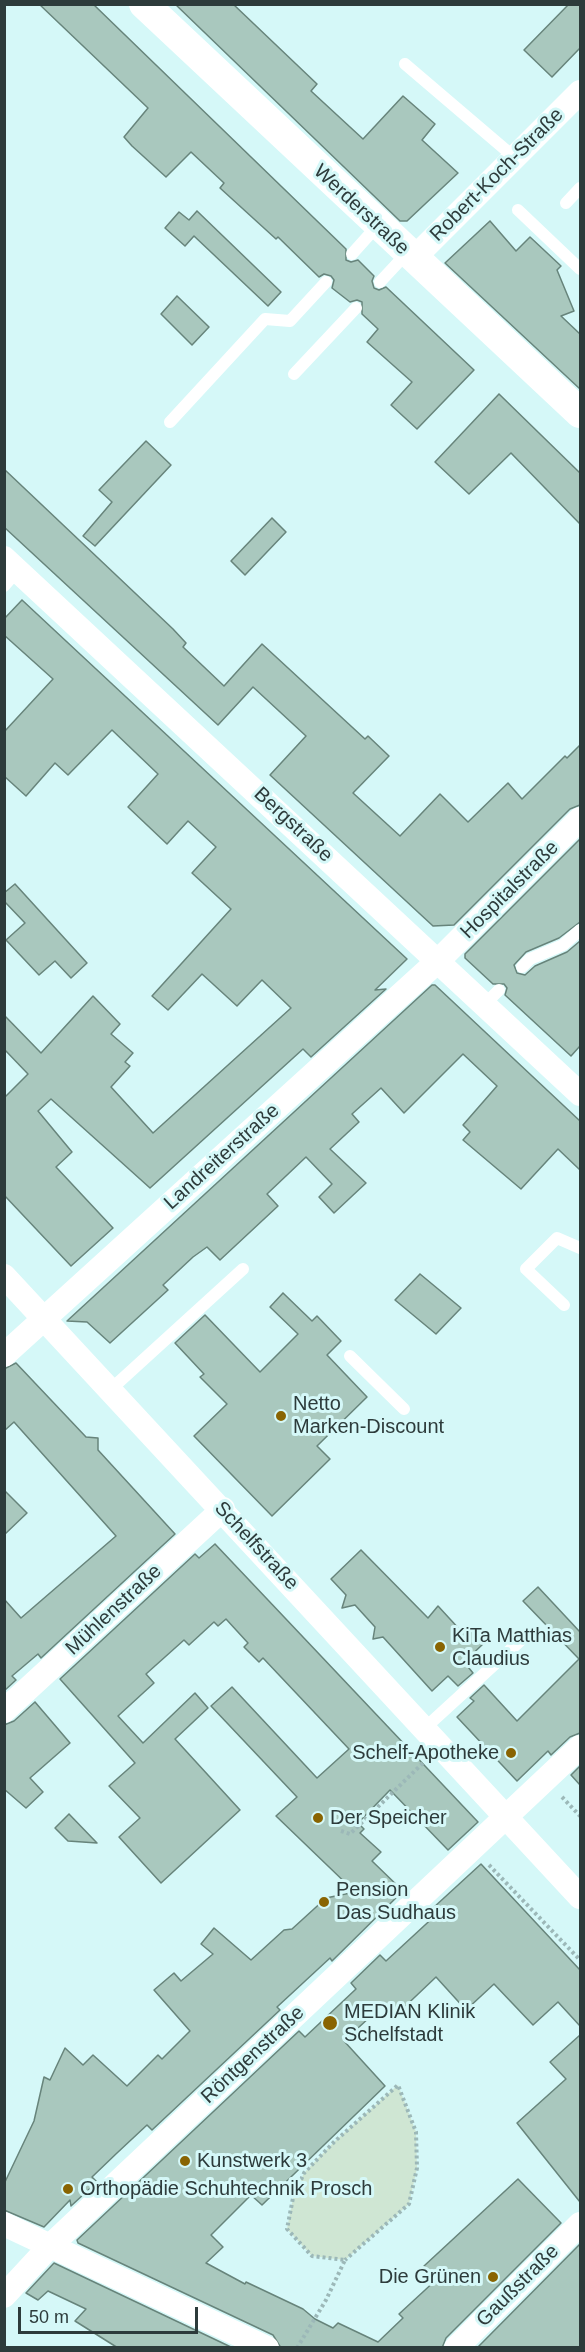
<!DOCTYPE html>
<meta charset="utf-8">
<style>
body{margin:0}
#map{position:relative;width:585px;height:2352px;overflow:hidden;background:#d5f8f8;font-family:Arial,sans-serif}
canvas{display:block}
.frame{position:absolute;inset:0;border:6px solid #2d3b3b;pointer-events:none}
.scale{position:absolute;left:18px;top:2307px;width:180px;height:27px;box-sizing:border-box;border:3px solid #2d3b3b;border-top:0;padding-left:8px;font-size:18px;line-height:21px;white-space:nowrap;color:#2d3b3b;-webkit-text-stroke:4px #d5f8f8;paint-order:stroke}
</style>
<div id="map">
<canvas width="585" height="2352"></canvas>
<div class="frame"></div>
<div class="scale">50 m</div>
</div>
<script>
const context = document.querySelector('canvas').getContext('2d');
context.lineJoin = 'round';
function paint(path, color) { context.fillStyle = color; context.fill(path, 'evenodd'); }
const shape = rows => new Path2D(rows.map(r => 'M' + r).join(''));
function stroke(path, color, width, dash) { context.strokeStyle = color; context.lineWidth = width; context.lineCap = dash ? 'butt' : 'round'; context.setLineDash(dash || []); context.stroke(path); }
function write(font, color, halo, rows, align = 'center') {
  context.font = font + ' Arial,sans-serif'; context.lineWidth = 6; context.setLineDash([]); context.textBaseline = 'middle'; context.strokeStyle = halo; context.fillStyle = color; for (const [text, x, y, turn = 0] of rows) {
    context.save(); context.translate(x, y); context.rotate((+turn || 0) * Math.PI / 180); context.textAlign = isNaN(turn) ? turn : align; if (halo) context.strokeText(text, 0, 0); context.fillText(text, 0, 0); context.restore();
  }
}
paint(shape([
 [398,2085,416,2132,417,2168,409,2204,345,2260,312,2256,287,2229,293,2198,304,2173,334,2142]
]), '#cfe6d3');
const building = shape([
 [39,4,93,4,346,249,346,260,351,262,358,260,374,276,372,281,374,288,379,290,386,287,474,370,417,429,391,405,412,382,367,342,378,329,362,314,362,302,357,300,350,302,332,288,334,280,331,276,324,274,319,277,278,237,276,239,220,188,224,183,191,152,166,177,132,146,124,137,148,108,39,4],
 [175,4,233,4,317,84,311,91,363,139,403,96,435,124,422,140,458,173,407,221,400,221,175,4],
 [569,4,580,4,580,48,552,77,524,50,569,4],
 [197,211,281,292,268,306,194,236,185,246,165,228,179,212,189,220,197,211],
 [490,221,516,251,530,237,561,266,557,270,574,311,561,316,580,334,580,389,445,263,490,221],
 [177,296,209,327,192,345,161,314,177,296],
 [499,394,580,473,580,524,511,453,469,494,435,462,499,394],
 [146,441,171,465,95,546,83,536,112,502,99,490,146,441],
 [4,469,173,629,186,643,183,647,224,686,262,644,365,739,368,736,389,756,353,793,400,836,440,794,468,822,508,783,522,799,565,756,567,758,580,745,580,805,570,809,454,925,433,926,270,775,306,736,253,687,218,725,4,527,4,469],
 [272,518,286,532,245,575,231,561,272,518],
 [22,600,407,959,375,990,386,989,311,1057,303,1049,150,1188,51,1099,38,1111,72,1152,56,1167,113,1228,71,1266,4,1195,4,1098,28,1074,4,1049,4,1015,41,1053,93,996,120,1024,111,1034,133,1053,125,1062,130,1066,111,1087,153,1133,291,1008,262,980,237,1006,202,974,168,1010,152,996,231,909,192,873,216,847,188,821,167,844,128,807,158,774,112,730,68,775,55,763,26,796,4,776,4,732,53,679,4,635,4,619,22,600],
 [580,839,580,922,559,938,526,952,514,965,517,973,525,975,535,966,567,952,580,941,580,1046,571,1056,505,995,507,988,504,984,493,984,465,958,465,954,580,839],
 [15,884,87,963,71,978,55,961,39,975,6,940,25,923,4,901,4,893,15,884],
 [432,985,435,985,580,1121,580,1170,558,1149,521,1189,463,1140,470,1132,463,1125,497,1086,463,1054,404,1113,381,1088,352,1114,359,1122,330,1149,366,1183,334,1213,319,1197,332,1184,306,1157,267,1194,278,1206,220,1260,207,1247,193,1257,163,1285,168,1290,110,1343,87,1322,67,1321,432,985],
 [420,1274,461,1308,436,1334,395,1300,420,1274],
 [283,1293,312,1321,317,1316,341,1341,327,1355,367,1397,317,1446,330,1459,272,1516,194,1436,227,1404,200,1377,204,1374,175,1343,205,1315,260,1372,298,1334,270,1307,283,1293],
 [16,1363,86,1437,98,1438,98,1450,175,1534,41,1658,38,1654,12,1676,16,1680,4,1691,4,1599,21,1618,116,1536,14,1422,4,1431,4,1369,16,1363],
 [4,1490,27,1513,4,1535,4,1490],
 [215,1544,478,1822,448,1850,390,1790,358,1823,364,1829,360,1833,381,1852,372,1861,403,1891,332,1961,330,1958,277,2007,280,2010,152,2130,147,2125,117,2153,92,2177,97,2182,71,2206,70,2200,44,2227,4,2210,4,2184,34,2121,44,2077,50,2080,65,2048,83,2065,93,2055,127,2086,158,2055,162,2059,190,2031,154,1990,174,1973,181,1981,213,1954,201,1944,214,1928,251,1960,284,1930,292,1929,326,1898,355,1892,276,1816,297,1797,211,1706,232,1687,317,1778,349,1749,263,1658,259,1662,244,1647,248,1643,226,1619,218,1626,214,1622,189,1645,184,1640,146,1674,154,1683,118,1716,143,1743,195,1693,208,1708,175,1739,240,1810,161,1883,119,1837,140,1818,109,1786,135,1763,60,1679,195,1554,199,1558,215,1544],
 [361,1550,428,1618,438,1606,461,1631,466,1626,483,1644,464,1662,473,1673,458,1686,448,1676,432,1691,383,1637,373,1639,375,1627,355,1605,342,1608,346,1595,331,1579,361,1550],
 [538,1587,580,1632,580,1733,570,1737,551,1755,548,1751,517,1781,457,1717,474,1701,470,1698,484,1685,517,1721,579,1659,523,1601,538,1587],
 [35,1702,70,1743,30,1778,43,1792,26,1808,4,1789,4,1725,14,1721,35,1702],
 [580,1766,580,1785,571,1775,580,1766],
 [69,1814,97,1843,68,1841,55,1828,69,1814],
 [481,1864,580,1970,580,2026,558,2002,533,2025,494,1984,466,2010,436,1977,395,2016,384,2004,344,2041,385,2086,262,2205,251,2195,211,2235,223,2247,206,2263,245,2284,246,2282,303,2309,315,2319,333,2328,338,2323,378,2342,403,2318,399,2314,437,2279,424,2266,518,2179,561,2223,446,2338,442,2348,281,2348,273,2335,78,2243,77,2240,299,2031,305,2037,356,1989,351,1983,380,1955,386,1961,438,1913,433,1908,481,1864],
 [580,2035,580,2202,517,2123,566,2079,550,2062,580,2035],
 [580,2244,580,2348,477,2348,580,2244],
 [54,2263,233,2348,118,2348,75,2321,86,2309,48,2291,38,2300,26,2293,54,2263]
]);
paint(building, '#a9c8be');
stroke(building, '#67847b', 1.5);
stroke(shape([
 [562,1797,580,1816],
 [341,1831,350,1834,425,1761],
 [489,1865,580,1960],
 [297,2348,326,2300,345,2260,312,2256,287,2229,293,2198,304,2173,334,2142,398,2085,416,2132,417,2168,409,2204,345,2260]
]), '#9cb8b8', 4, [3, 3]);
stroke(shape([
 [405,64,514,157],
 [566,203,580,188],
 [518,210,580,269],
 [352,254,378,225],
 [380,282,407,253],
 [294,374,356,308],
 [170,422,265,319,290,321,326,282],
 [4,586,18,570],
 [522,967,530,959,563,945,580,930],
 [485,1004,499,990],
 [564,1305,526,1269,557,1238,580,1248],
 [350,1356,404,1409],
 [109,1391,243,1269],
 [425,1728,520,1641]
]), '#fff', 12);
stroke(shape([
 [413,259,580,92],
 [4,558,580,1094],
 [4,1276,580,1897],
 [4,1355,439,960,580,819],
 [4,1711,223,1509],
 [4,2224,267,2348],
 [4,2296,50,2246,580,1747],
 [456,2348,580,2224]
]), '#fff', 24);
stroke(shape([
 [144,4,580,413]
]), '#fff', 30);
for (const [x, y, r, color] of [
 [281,1416,6,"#896402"],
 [440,1647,6,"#896402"],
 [511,1753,6,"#896402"],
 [318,1818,6,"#896402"],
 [324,1902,6,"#896402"],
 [330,2023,8,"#896402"],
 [185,2161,6,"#896402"],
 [68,2189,6,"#896402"],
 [493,2277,6,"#896402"]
]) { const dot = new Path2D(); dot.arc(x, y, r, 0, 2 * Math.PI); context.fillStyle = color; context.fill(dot); stroke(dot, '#d5f8f8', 2); }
write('20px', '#2d3b3b', '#d5f8f8', [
 ["Robert-Koch-Straße",497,175,-45],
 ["Werderstraße",361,210,43],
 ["Bergstraße",293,825,43],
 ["Hospitalstraße",510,890,-45],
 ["Landreiterstraße",222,1157,-42],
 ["Schelfstraße",256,1546,47],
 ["Mühlenstraße",114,1610,-43],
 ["Röntgenstraße",253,2055,-43],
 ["Gaußstraße",518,2286,-45]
]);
write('20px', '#2d3b3b', '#d5f8f8', [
 ["Netto",293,1404],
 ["Marken-Discount",293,1427],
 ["KiTa Matthias",452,1636],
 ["Claudius",452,1659],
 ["Schelf-Apotheke",499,1753,"right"],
 ["Der Speicher",330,1818],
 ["Pension",336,1890],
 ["Das Sudhaus",336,1913],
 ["MEDIAN Klinik",344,2012],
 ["Schelfstadt",344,2035],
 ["Kunstwerk 3",197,2161],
 ["Orthopädie Schuhtechnik Prosch",80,2189],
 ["Die Grünen",481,2277,"right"]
], 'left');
</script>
